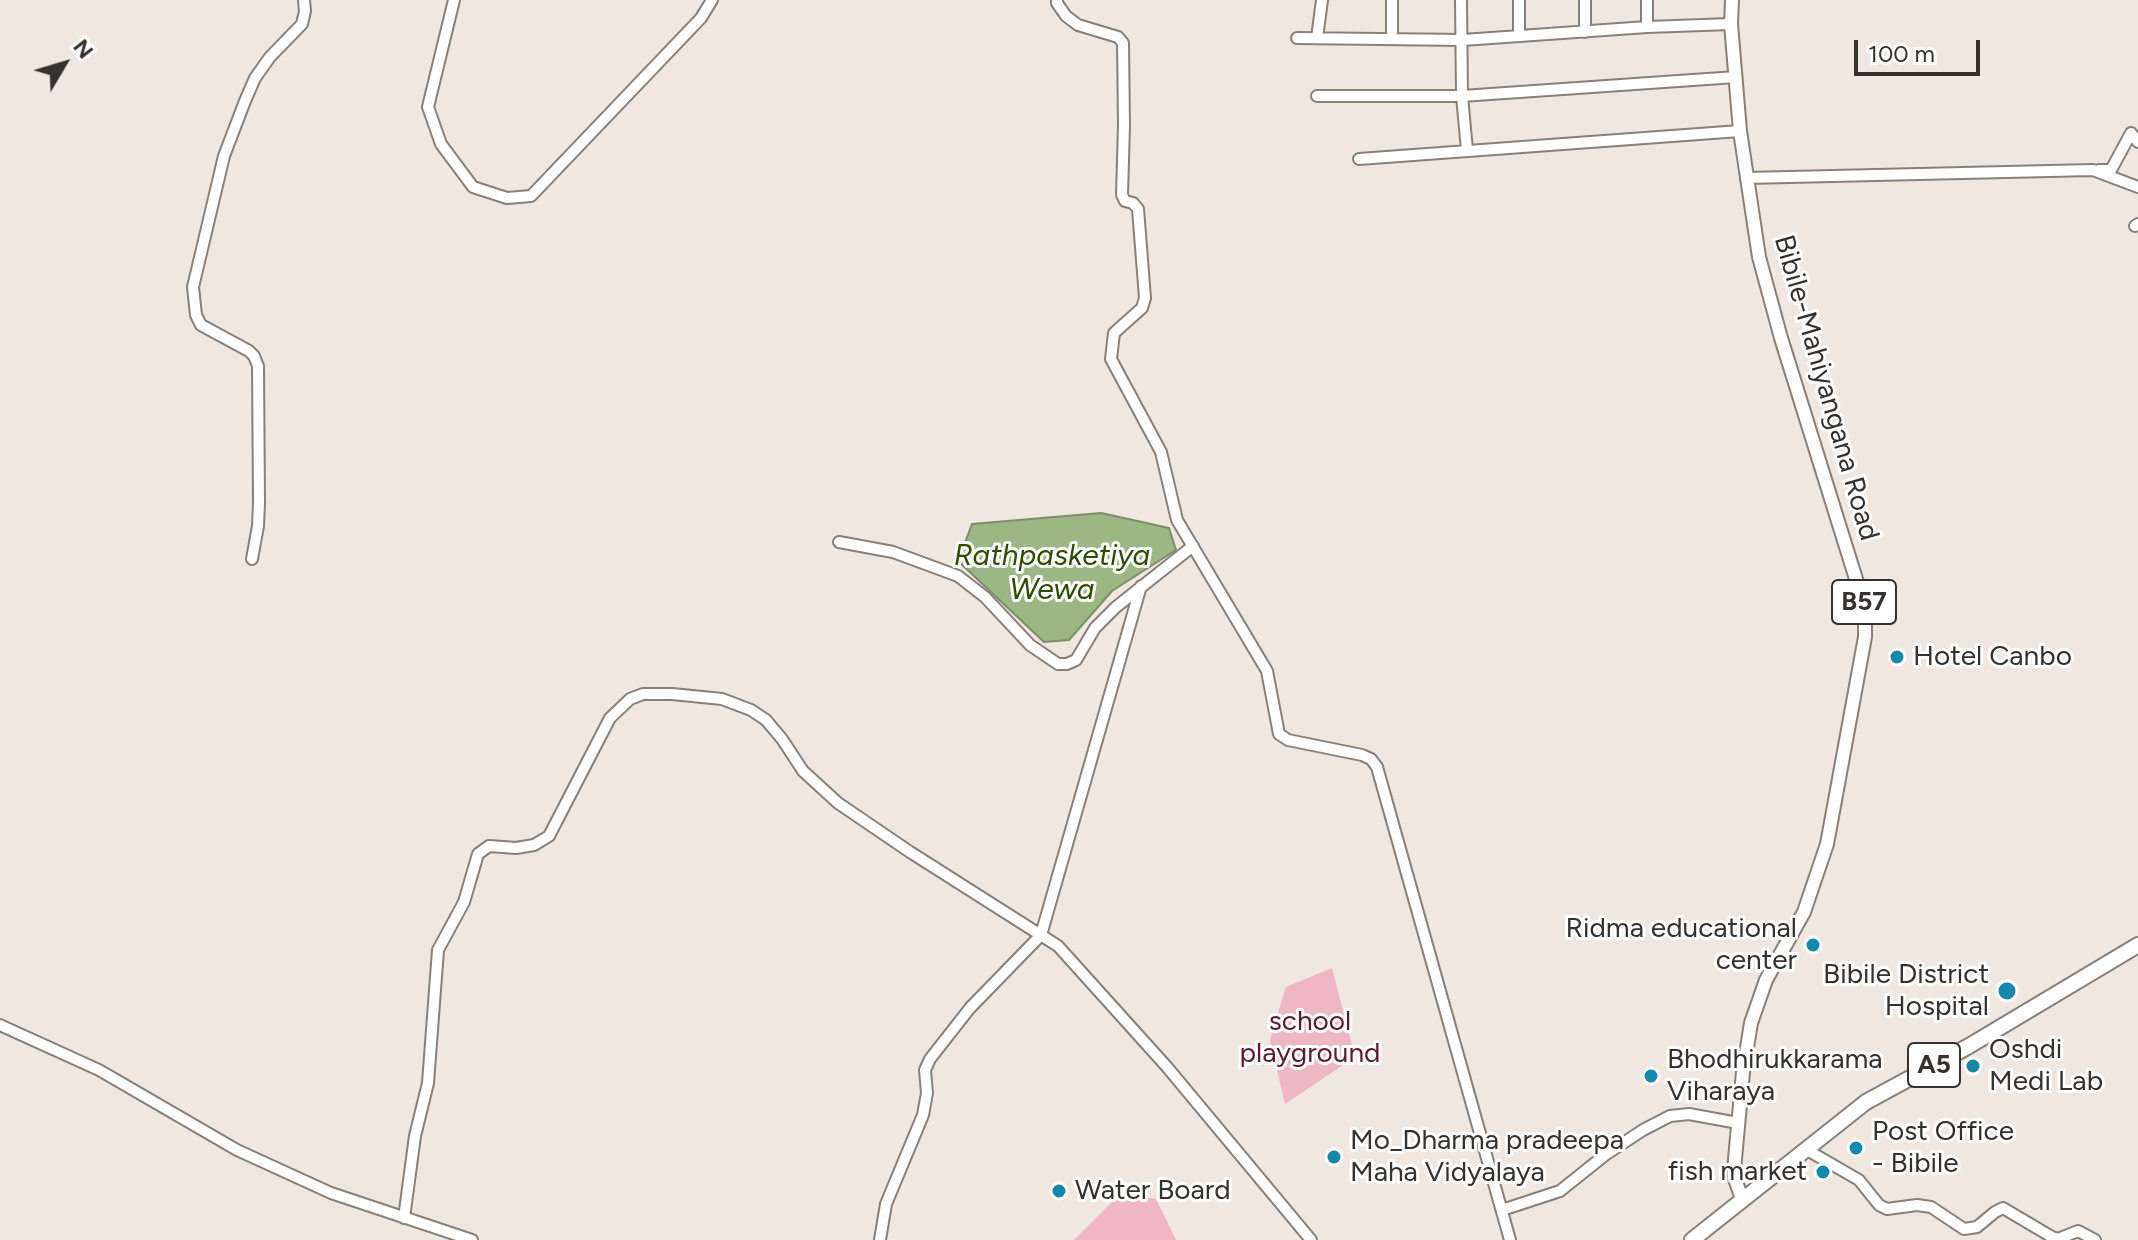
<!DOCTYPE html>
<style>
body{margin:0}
#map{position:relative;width:2138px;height:1240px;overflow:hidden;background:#efe7e0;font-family:Figtree,sans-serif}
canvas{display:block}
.north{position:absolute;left:24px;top:24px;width:80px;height:80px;-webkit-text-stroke:6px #fff;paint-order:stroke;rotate:52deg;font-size:22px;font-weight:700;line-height:32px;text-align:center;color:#34312e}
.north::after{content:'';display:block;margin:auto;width:28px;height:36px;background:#34312e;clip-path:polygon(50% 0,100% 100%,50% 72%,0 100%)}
.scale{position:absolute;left:1854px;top:40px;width:126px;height:36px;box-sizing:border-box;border:4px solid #34312e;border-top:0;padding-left:10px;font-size:24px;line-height:28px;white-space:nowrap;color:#34312e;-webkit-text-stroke:6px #fff;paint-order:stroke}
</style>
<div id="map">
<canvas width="2138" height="1240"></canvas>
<div class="north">N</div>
<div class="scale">100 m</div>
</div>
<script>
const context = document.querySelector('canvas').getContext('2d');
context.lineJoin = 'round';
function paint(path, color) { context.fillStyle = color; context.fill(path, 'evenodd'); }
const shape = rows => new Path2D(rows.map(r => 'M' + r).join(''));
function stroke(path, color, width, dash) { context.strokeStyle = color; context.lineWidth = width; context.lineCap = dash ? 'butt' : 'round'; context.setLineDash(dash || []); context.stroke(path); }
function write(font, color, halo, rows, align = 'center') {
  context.font = font + ' Figtree,sans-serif'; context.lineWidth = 6; context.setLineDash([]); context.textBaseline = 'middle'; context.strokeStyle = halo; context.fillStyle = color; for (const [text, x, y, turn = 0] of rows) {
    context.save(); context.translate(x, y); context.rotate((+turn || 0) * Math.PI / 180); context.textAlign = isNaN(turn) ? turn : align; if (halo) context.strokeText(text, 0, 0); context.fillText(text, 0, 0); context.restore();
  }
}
paint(shape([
 [1332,968,1355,1057,1285,1104,1270,1040,1286,987],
 [1122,1192,1156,1199,1176,1240,1074,1240]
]), '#efb6c3');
const water = shape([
 [1101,513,1169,528,1176,550,1112,591,1069,640,1044,642,958,561,972,524,1101,513]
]);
paint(water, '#9cb684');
stroke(water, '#7d8e6a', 2);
const minor = shape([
 [454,0,428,107,441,144,473,187,507,198,531,196,701,18,712,0],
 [1057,0,1057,3,1066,16,1078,25,1118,37,1123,43,1124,125,1122,195,1125,201,1133,203,1138,209,1145,298,1142,308,1114,333,1111,359,1161,452,1177,520,1267,671,1279,734,1288,740,1362,755,1371,759,1377,767,1510,1240],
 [1392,0,1392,39],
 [1461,0,1462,96,1467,150],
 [1585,0,1585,32],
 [1647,27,1647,0],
 [1519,36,1519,0],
 [1297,38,1463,40,1647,27,1731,24],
 [1317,38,1322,0],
 [1317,96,1462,96,1736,77],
 [1359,159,1740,131],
 [2099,170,2111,170,2131,133,2138,142],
 [1746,178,2093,170,2138,187],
 [2135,226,2138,224],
 [839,542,893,552,958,576,985,597,1030,645,1058,664,1067,664,1076,660,1095,628,1116,607,1193,546],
 [252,559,258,526,259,503,258,366,254,356,249,351,201,325,196,315,193,287,224,156,245,101,255,78,270,57,302,24,305,11,304,0],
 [0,1025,99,1070,237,1150,331,1193,472,1240],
 [1807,1150,1859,1180,1879,1205,1887,1209,1917,1205,1931,1207,1964,1229,1977,1227,1995,1212,2003,1208,2052,1237,2058,1239,2078,1231,2095,1240],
 [1502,1210,1560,1191,1605,1155,1643,1130,1670,1116,1689,1114,1738,1123],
 [404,1218,415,1136,428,1083,438,950,464,902,478,854,489,846,516,848,534,845,549,836,610,718,630,699,643,694,672,694,722,699,751,710,766,720,782,739,803,771,838,803,910,852,1058,946,1167,1067,1311,1240],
 [880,1240,886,1204,923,1115,927,1093,925,1070,930,1059,970,1008,1041,935,1141,586]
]);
const major = shape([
 [1732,0,1731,24,1740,131,1759,257,1781,338,1865,608,1865,637,1827,844,1804,912,1766,980,1751,1023,1743,1072,1735,1159,1734,1176,1742,1199]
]);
const highway = shape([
 [1692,1240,1866,1102,1969,1046,2138,945]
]);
stroke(minor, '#88817a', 14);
stroke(major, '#88817a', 16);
stroke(highway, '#88817a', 18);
stroke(minor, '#fff', 10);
stroke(major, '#fff', 12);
stroke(highway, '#fff', 14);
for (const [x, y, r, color] of [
 [1897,657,8,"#1189ac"],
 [1813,945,8,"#1189ac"],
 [2007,991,10,"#1189ac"],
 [1973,1066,8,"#1189ac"],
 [1651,1076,8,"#1189ac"],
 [1856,1148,8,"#1189ac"],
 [1334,1157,8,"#1189ac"],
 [1823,1172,8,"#1189ac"],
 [1059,1191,8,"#1189ac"]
]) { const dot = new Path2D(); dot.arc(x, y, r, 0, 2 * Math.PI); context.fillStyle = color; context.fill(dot); stroke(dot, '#fff', 3); }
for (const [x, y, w] of [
 [1864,602,64],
 [1934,1065,52]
]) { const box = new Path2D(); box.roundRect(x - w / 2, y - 22, w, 44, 6); context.fillStyle = '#fff'; context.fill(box); stroke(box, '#34312e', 2); }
write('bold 26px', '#34312e', null, [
 ["B57",1864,602],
 ["A5",1934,1065]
]);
write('28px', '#34312e', '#fff', [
 ["Bibile-Mahiyangana Road",1826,388,74]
]);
write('28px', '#34312e', '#fff', [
 ["Hotel Canbo",1913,657],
 ["Ridma educational",1797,929,"right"],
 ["center",1797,961,"right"],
 ["Bibile District",1989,975,"right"],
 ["Hospital",1989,1007,"right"],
 ["Oshdi",1989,1050],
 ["Medi Lab",1989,1082],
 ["Bhodhirukkarama",1667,1060],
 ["Viharaya",1667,1092],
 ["Post Office",1872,1132],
 ["- Bibile",1872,1164],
 ["Mo_Dharma pradeepa",1350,1141],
 ["Maha Vidyalaya",1350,1173],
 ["fish market",1807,1172,"right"],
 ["Water Board",1075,1191]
], 'left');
write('28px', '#601830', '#fff', [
 ["school",1310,1022],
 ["playground",1310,1054]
]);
write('italic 30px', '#2e4c00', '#fff', [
 ["Rathpasketiya",1052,556],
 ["Wewa",1052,590]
]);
</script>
